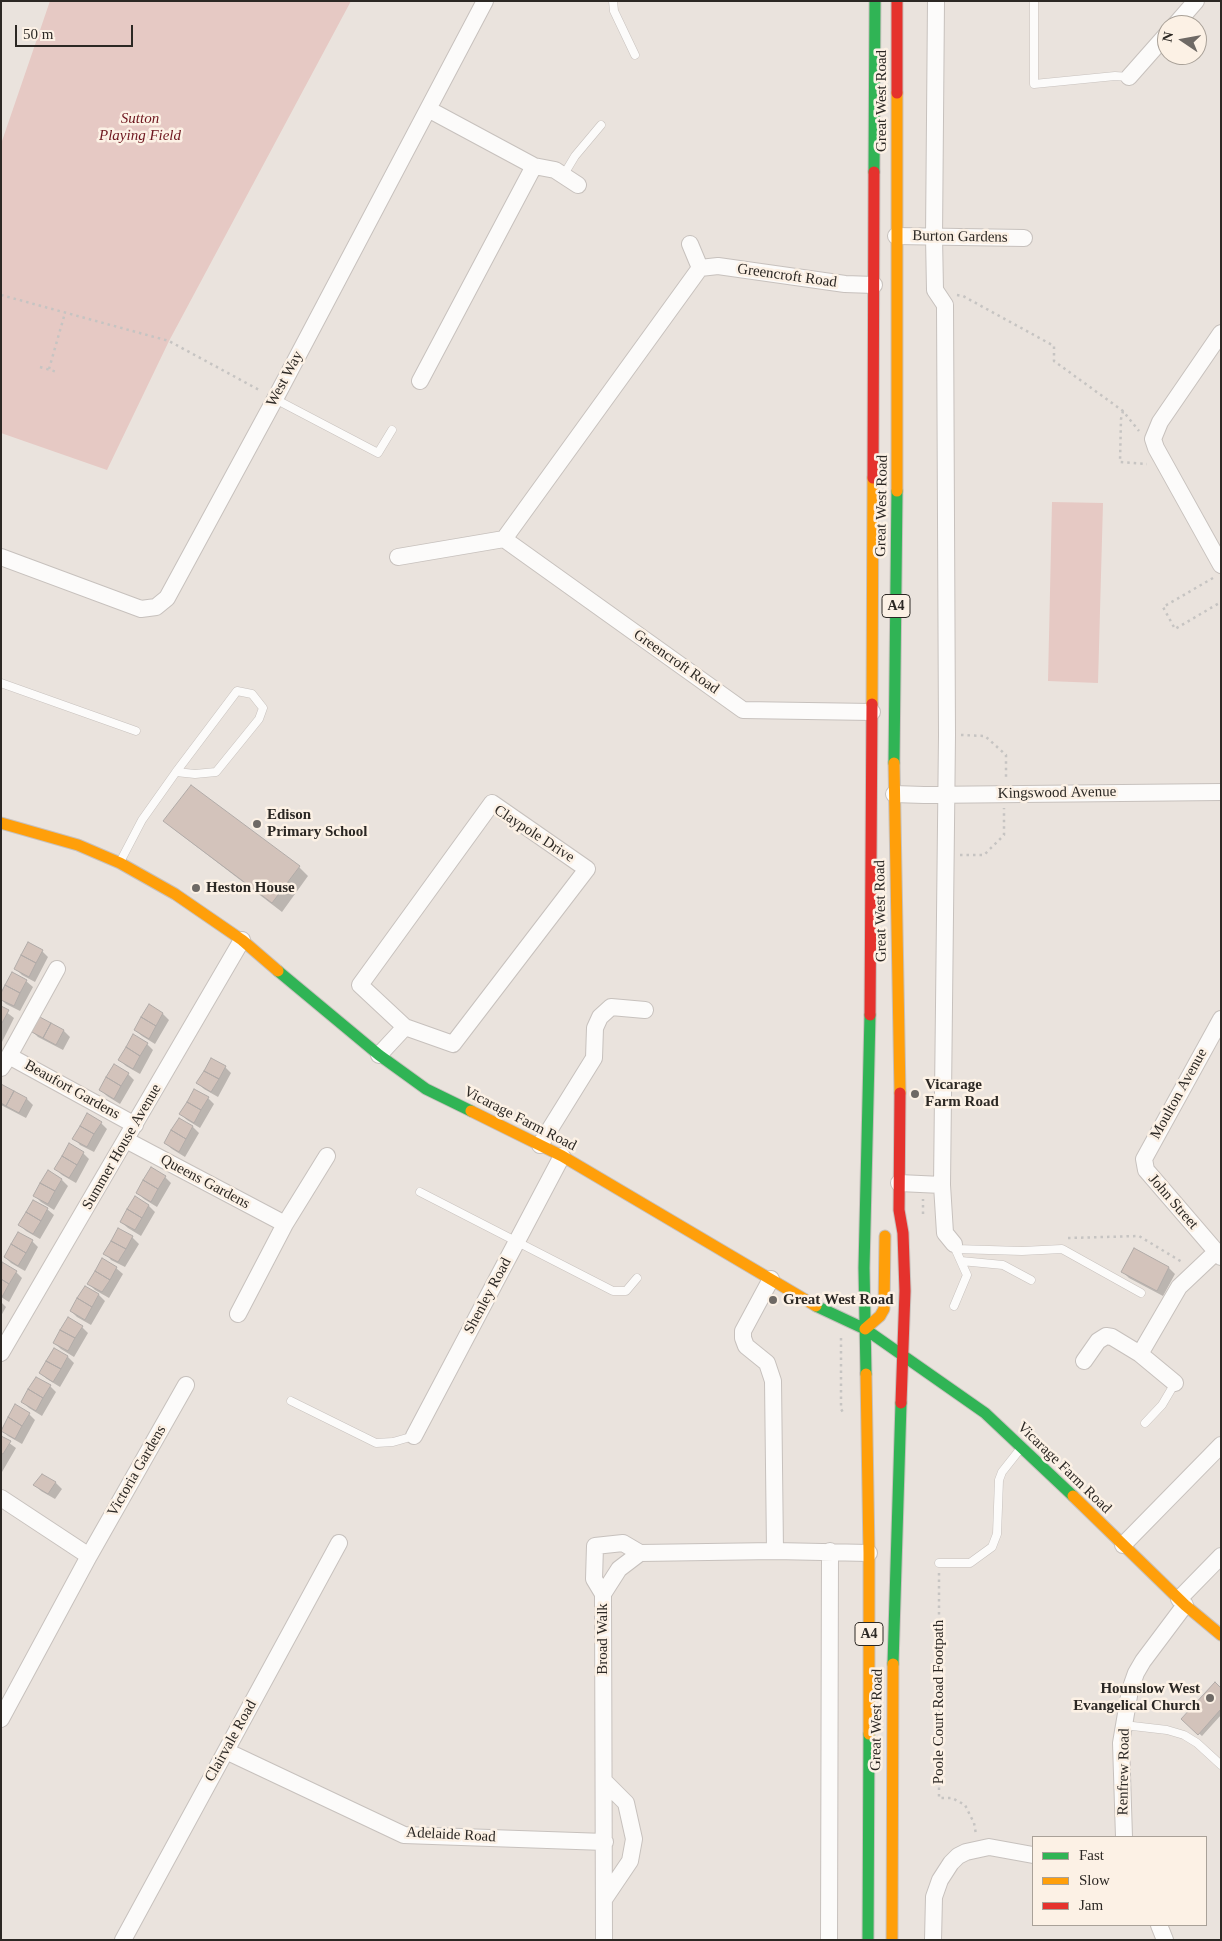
<!DOCTYPE html>
<style>
body{margin:0}
#map{position:relative;width:1222px;height:1941px;overflow:hidden;background:#eae3dd;font-family:Georgia,serif}
canvas{display:block}
.frame{position:absolute;inset:0;border:2px solid #2c2824;pointer-events:none}
.legend{position:absolute;left:1032px;top:1836px;width:175px;height:90px;box-sizing:border-box;background:#fcf1e5;border:1px solid #a9a198;margin:0;padding:6px 9px;list-style:none;font-size:15px;color:#2c2824}
.legend li{display:flex;align-items:center;gap:10px;height:25px}
.legend b{width:25px;border:1px solid #a9a198}
.north{position:absolute;left:1157px;top:15px;width:50px;height:50px;box-sizing:border-box;background:#fcf1e5;border:1px solid #a9a198;border-radius:50%;rotate:282deg;font-size:14px;font-weight:700;line-height:20px;text-align:center;color:#2c2824}
.north::after{content:'';display:block;margin:auto;width:18px;height:22px;background:#6e6965;clip-path:polygon(50% 0,100% 100%,50% 72%,0 100%)}
.scale{position:absolute;left:15px;top:25px;width:118px;height:22px;box-sizing:border-box;border:2px solid #2c2824;border-top:0;padding-left:6px;font-size:15px;line-height:18px;white-space:nowrap;color:#2c2824;-webkit-text-stroke:4px #fcf1e5;paint-order:stroke}
</style>
<div id="map">
<canvas width="1222" height="1941"></canvas>
<div class="frame"></div>
<ul class="legend">
<li><b style="height:6px;background:#30b455"></b>Fast</li>
<li><b style="height:6px;background:#ff9f0a"></b>Slow</li>
<li><b style="height:6px;background:#e5322d"></b>Jam</li>
</ul>
<div class="north">N</div>
<div class="scale">50 m</div>
</div>
<script>
const context = document.querySelector('canvas').getContext('2d');
context.lineJoin = 'round';
function paint(path, color) { context.fillStyle = color; context.fill(path, 'evenodd'); }
const shape = rows => new Path2D(rows.map(r => 'M' + r).join(''));
function stroke(path, color, width, dash) { context.strokeStyle = color; context.lineWidth = width; context.lineCap = dash ? 'butt' : 'round'; context.setLineDash(dash || []); context.stroke(path); }
function write(font, color, halo, rows, align = 'center') {
  context.font = font + ' Georgia,serif'; context.lineWidth = 5; context.setLineDash([]); context.textBaseline = 'middle'; context.strokeStyle = halo; context.fillStyle = color; for (const [text, x, y, turn = 0] of rows) {
    context.save(); context.translate(x, y); context.rotate((+turn || 0) * Math.PI / 180); context.textAlign = isNaN(turn) ? turn : align; if (halo) context.strokeText(text, 0, 0); context.fillText(text, 0, 0); context.restore();
  }
}
paint(shape([
 [50,1,351,1,169,341,107,470,1,433,1,144],
 [1052,502,1103,503,1098,683,1048,681]
]), '#e6c9c4');
paint(shape([
 [165,821,299,867,308,876,282,912,175,830],
 [42,951,48,957,35,982,22,975,15,968],
 [26,981,33,987,20,1011,6,1004,1,999],
 [149,1006,163,1014,169,1020,155,1044,142,1036,135,1030],
 [1,1008,14,1018,2,1042,1,1042],
 [39,1018,64,1031,70,1037,63,1050,38,1037,32,1031],
 [147,1044,153,1050,140,1074,126,1066,120,1060],
 [225,1067,231,1073,218,1097,204,1089,198,1083],
 [128,1074,134,1080,120,1104,107,1096,101,1090],
 [2,1085,27,1099,33,1105,26,1118,1,1105],
 [208,1098,214,1104,200,1128,187,1120,181,1114],
 [179,1119,193,1127,199,1133,185,1157,172,1149,165,1143],
 [101,1123,107,1129,94,1152,80,1145,74,1138],
 [83,1153,89,1159,76,1183,62,1175,56,1169],
 [165,1177,171,1183,157,1207,144,1199,138,1193],
 [62,1180,68,1186,54,1210,41,1202,34,1195],
 [135,1198,149,1206,155,1212,141,1236,128,1228,121,1222],
 [47,1209,54,1215,40,1239,26,1231,20,1225],
 [119,1230,132,1237,139,1244,125,1267,111,1260,105,1253],
 [32,1241,38,1247,25,1271,11,1263,5,1257],
 [1135,1250,1169,1268,1175,1274,1163,1296,1129,1278,1123,1272],
 [3,1264,16,1272,22,1278,9,1302,1,1297],
 [116,1268,123,1274,109,1298,95,1290,89,1284],
 [85,1287,99,1295,105,1301,91,1325,77,1317,71,1311],
 [1,1302,6,1307,1,1316],
 [82,1327,88,1333,74,1357,61,1349,54,1343],
 [54,1349,68,1357,74,1363,60,1387,47,1379,40,1373],
 [50,1386,56,1392,42,1416,29,1408,23,1402],
 [29,1414,35,1420,22,1444,8,1436,2,1430],
 [1,1437,16,1448,2,1472,1,1472],
 [56,1483,62,1489,55,1499,41,1491,35,1485],
 [1221,1689,1221,1715,1202,1736,1183,1719]
]), '#0003');
const building = shape([
 [191,785,300,866,272,903,163,821,191,785],
 [28,942,43,950,36,963,21,955,28,942],
 [21,955,36,963,29,977,14,969,21,955],
 [12,972,27,980,20,993,5,985,12,972],
 [5,985,20,993,14,1006,1,1000,1,993,5,985],
 [149,1004,163,1013,156,1026,141,1017,149,1004],
 [1,1006,9,1010,2,1023,1,1023,1,1006],
 [38,1016,51,1023,43,1038,30,1031,38,1016],
 [141,1017,156,1026,149,1039,134,1030,141,1017],
 [51,1023,64,1030,56,1045,43,1038,51,1023],
 [133,1034,148,1043,140,1056,126,1047,133,1034],
 [126,1047,140,1056,133,1069,118,1060,126,1047],
 [211,1058,226,1066,219,1079,204,1071,211,1058],
 [114,1064,129,1073,121,1086,106,1077,114,1064],
 [204,1071,219,1079,211,1092,196,1083,204,1071],
 [106,1077,121,1086,114,1099,99,1090,106,1077],
 [1,1084,14,1091,6,1106,1,1103,1,1084],
 [194,1089,209,1097,201,1110,187,1102,194,1089],
 [14,1091,27,1098,19,1113,6,1106,14,1091],
 [187,1102,201,1110,194,1123,179,1114,187,1102],
 [87,1113,102,1122,94,1134,80,1126,87,1113],
 [179,1118,193,1126,186,1139,171,1130,179,1118],
 [80,1126,94,1134,87,1147,72,1139,80,1126],
 [171,1130,186,1139,179,1152,164,1143,171,1130],
 [69,1143,84,1152,77,1165,62,1156,69,1143],
 [62,1156,77,1165,69,1178,54,1169,62,1156],
 [151,1167,166,1176,158,1189,143,1180,151,1167],
 [48,1170,62,1179,55,1191,40,1183,48,1170],
 [143,1180,158,1189,151,1202,136,1193,143,1180],
 [40,1183,55,1191,48,1204,33,1196,40,1183],
 [135,1196,149,1205,142,1218,127,1209,135,1196],
 [33,1200,48,1208,41,1221,26,1212,33,1200],
 [127,1209,142,1218,135,1230,120,1222,127,1209],
 [26,1212,41,1221,33,1234,18,1225,26,1212],
 [118,1228,133,1236,126,1249,111,1241,118,1228],
 [18,1232,33,1240,26,1253,11,1244,18,1232],
 [111,1241,126,1249,118,1262,103,1254,111,1241],
 [11,1244,26,1253,18,1266,4,1257,11,1244],
 [1134,1248,1169,1267,1157,1291,1121,1272,1134,1248],
 [102,1258,117,1267,110,1280,95,1271,102,1258],
 [2,1262,17,1271,9,1284,1,1279,2,1262],
 [95,1271,110,1280,102,1292,87,1284,95,1271],
 [1,1279,9,1284,2,1297,1,1296,1,1279],
 [85,1286,99,1294,92,1307,77,1298,85,1286],
 [77,1298,92,1307,85,1320,70,1311,77,1298],
 [68,1317,83,1326,75,1338,60,1330,68,1317],
 [60,1330,75,1338,68,1351,53,1343,60,1330],
 [54,1348,68,1356,61,1369,46,1361,54,1348],
 [46,1361,61,1369,53,1382,39,1373,46,1361],
 [36,1377,51,1385,43,1398,28,1389,36,1377],
 [28,1389,43,1398,36,1411,21,1402,28,1389],
 [15,1404,30,1413,22,1426,8,1417,15,1404],
 [8,1417,22,1426,15,1439,1,1431,8,1417],
 [1,1436,11,1441,3,1454,1,1453,1,1436],
 [42,1474,56,1482,48,1494,33,1485,42,1474],
 [1215,1682,1221,1688,1221,1709,1198,1735,1181,1719,1215,1682]
]);
paint(building, '#d3c3bb');
stroke(building, '#b1aba8', 1);
const lane = shape([
 [613,1,614,11,635,55],
 [1034,1,1034,84,1115,76,1129,77],
 [563,176,575,156,601,125],
 [275,399,378,453,392,430],
 [1,683,136,731],
 [120,862,142,820,176,772,237,691,252,694,263,708,259,719,216,772,195,774,176,772],
 [420,1192,613,1291,626,1291,637,1278],
 [954,1246,967,1275,954,1306],
 [956,1249,1022,1251,1062,1249,1141,1293],
 [961,1261,1003,1265,1031,1280],
 [291,1401,376,1443,393,1442,414,1436],
 [1145,1423,1162,1405,1175,1383],
 [939,1563,970,1563,992,1547,997,1534,999,1480,1002,1472,1021,1448],
 [1124,1725,1167,1730,1184,1735,1197,1743,1221,1765]
]);
const street = shape([
 [936,1,934,237,935,290,945,305,947,735,942,1185,945,1233,954,1244],
 [1175,25,1196,1],
 [1129,77,1167,34],
 [428,109,534,166,555,170,578,185],
 [896,236,1024,238],
 [700,268,718,266,845,284,874,285],
 [1221,333,1160,422,1153,439,1156,448,1221,565],
 [420,381,534,166],
 [504,539,700,268,690,244],
 [1,557,141,609,156,607,167,598,275,399,485,1],
 [398,557,504,539,743,710,872,712],
 [894,794,924,795,1221,792],
 [1221,1019,1144,1159,1146,1170,1221,1257],
 [379,1055,405,1027,360,985,492,803,587,869,453,1044,405,1027],
 [9,1056,57,969],
 [1,1068,9,1056,135,1125],
 [126,1140,285,1224,327,1156],
 [540,1145,594,1058,595,1028,600,1017,611,1007,645,1010],
 [899,1183,942,1185],
 [771,1279,743,1331,743,1338,746,1346,767,1363,773,1381,775,1551],
 [238,1314,285,1224],
 [1,1353,242,940],
 [1140,1354,1175,1383],
 [1084,1361,1098,1341,1106,1336,1112,1337,1140,1354,1179,1287,1216,1252],
 [414,1436,562,1156],
 [1,1498,89,1556,1,1719],
 [1123,1545,1221,1445],
 [89,1556,186,1385],
 [603,1594,594,1579,595,1546,623,1543,640,1553],
 [1179,1599,1221,1556],
 [226,1751,404,1835,605,1842],
 [604,1781,626,1803,634,1839,630,1861,605,1898],
 [1124,1837,1121,1743,1130,1690,1136,1673,1143,1661,1185,1605],
 [1159,1925,1165,1940],
 [123,1940,339,1543],
 [604,1940,603,1594,619,1569,640,1553,775,1551,869,1553],
 [829,1940,830,1551],
 [933,1940,934,1897,940,1880,951,1863,958,1856,966,1852,989,1847,1033,1855]
]);
const fast = shape([
 [874,172,875,1],
 [894,763,897,491],
 [278,971,379,1055,426,1089,471,1111],
 [816,1306,865,1329,985,1413,1073,1496],
 [866,1374,864,1268,870,1015],
 [893,1664,901,1403],
 [868,1940,869,1734]
]);
const slow = shape([
 [897,491,897,93],
 [872,704,873,478],
 [894,763,900,1093],
 [1,823,78,845,120,863,175,894,242,940,278,971],
 [471,1111,562,1156,816,1306],
 [865,1329,880,1316,884,1309,885,1236],
 [866,1374,869,1553,869,1734],
 [1073,1496,1185,1605,1221,1635],
 [892,1940,893,1664]
]);
const jam = shape([
 [897,1,897,93],
 [873,478,874,172],
 [870,1015,872,704],
 [900,1093,899,1210,903,1233,905,1291,901,1403]
]);
stroke(lane, '#c7c1bd', 9);
stroke(street, '#c7c1bd', 18);
stroke(fast, '#c7c1bd', 13);
stroke(slow, '#c7c1bd', 13);
stroke(jam, '#c7c1bd', 13);
stroke(shape([
 [1,295,169,341,261,391],
 [957,295,963,296,1054,346,1054,361,1123,411,1139,431],
 [40,367,57,372],
 [49,369,65,313],
 [1123,411,1121,419,1120,462,1147,464],
 [1213,578,1163,607,1175,629,1221,602],
 [961,735,985,736,1006,755,1006,779],
 [960,855,984,855,1004,835,1004,808],
 [923,1214,923,1199],
 [1068,1238,1139,1236,1182,1262],
 [841,1338,841,1409,844,1414],
 [939,1573,939,1798,952,1798,965,1805,974,1823,976,1834]
]), '#c6c4c2', 2.5, [2.5, 4]);
stroke(lane, '#fcfbfa', 8);
stroke(street, '#fcfbfa', 16);
stroke(fast, '#30b455', 11);
stroke(slow, '#ff9f0a', 11);
stroke(jam, '#e5322d', 11);
for (const [x, y, r, color] of [
 [257,824,5,"#6e6965"],
 [196,888,5,"#6e6965"],
 [915,1094,5,"#6e6965"],
 [773,1300,5,"#6e6965"],
 [1210,1698,5,"#6e6965"]
]) { const dot = new Path2D(); dot.arc(x, y, r, 0, 2 * Math.PI); context.fillStyle = color; context.fill(dot); stroke(dot, '#fcf1e5', 2); }
for (const [x, y, w] of [
 [896,606,28],
 [869,1634,28]
]) { const box = new Path2D(); box.roundRect(x - w / 2, y - 11.5, w, 23, 4); context.fillStyle = '#fcf1e5'; context.fill(box); stroke(box, '#2c2824', 1); }
write('bold 14px', '#2c2824', null, [
 ["A4",896,606],
 ["A4",869,1634]
]);
write('15px', '#2c2824', '#fcf1e5', [
 ["Great West Road",882,101,-90],
 ["Burton Gardens",960,237,1],
 ["Greencroft Road",787,276,8],
 ["West Way",285,379,-62],
 ["Great West Road",882,506,-89],
 ["Greencroft Road",676,662,35],
 ["Kingswood Avenue",1057,793,-1],
 ["Claypole Drive",534,834,33],
 ["Great West Road",881,911,-91],
 ["Beaufort Gardens",72,1090,29],
 ["Moulton Avenue",1179,1094,-61],
 ["Vicarage Farm Road",520,1119,27],
 ["Summer House Avenue",122,1147,-60],
 ["Queens Gardens",205,1182,28],
 ["John Street",1173,1202,49],
 ["Shenley Road",488,1296,-62],
 ["Vicarage Farm Road",1064,1468,44],
 ["Victoria Gardens",137,1471,-60],
 ["Broad Walk",603,1639,-90],
 ["Poole Court Road Footpath",939,1702,-90],
 ["Great West Road",877,1720,-89],
 ["Clairvale Road",231,1741,-61],
 ["Renfrew Road",1124,1772,-89],
 ["Adelaide Road",451,1835,3]
]);
write('italic 15px', '#6e161e', '#fcf1e5', [
 ["Sutton",140,119],
 ["Playing Field",140,136]
]);
write('bold 15px', '#2c2824', '#fcf1e5', [
 ["Edison",267,815],
 ["Primary School",267,832],
 ["Heston House",206,888],
 ["Vicarage",925,1085],
 ["Farm Road",925,1102],
 ["Great West Road",783,1300],
 ["Hounslow West",1200,1689,"right"],
 ["Evangelical Church",1200,1706,"right"]
], 'left');
</script>
